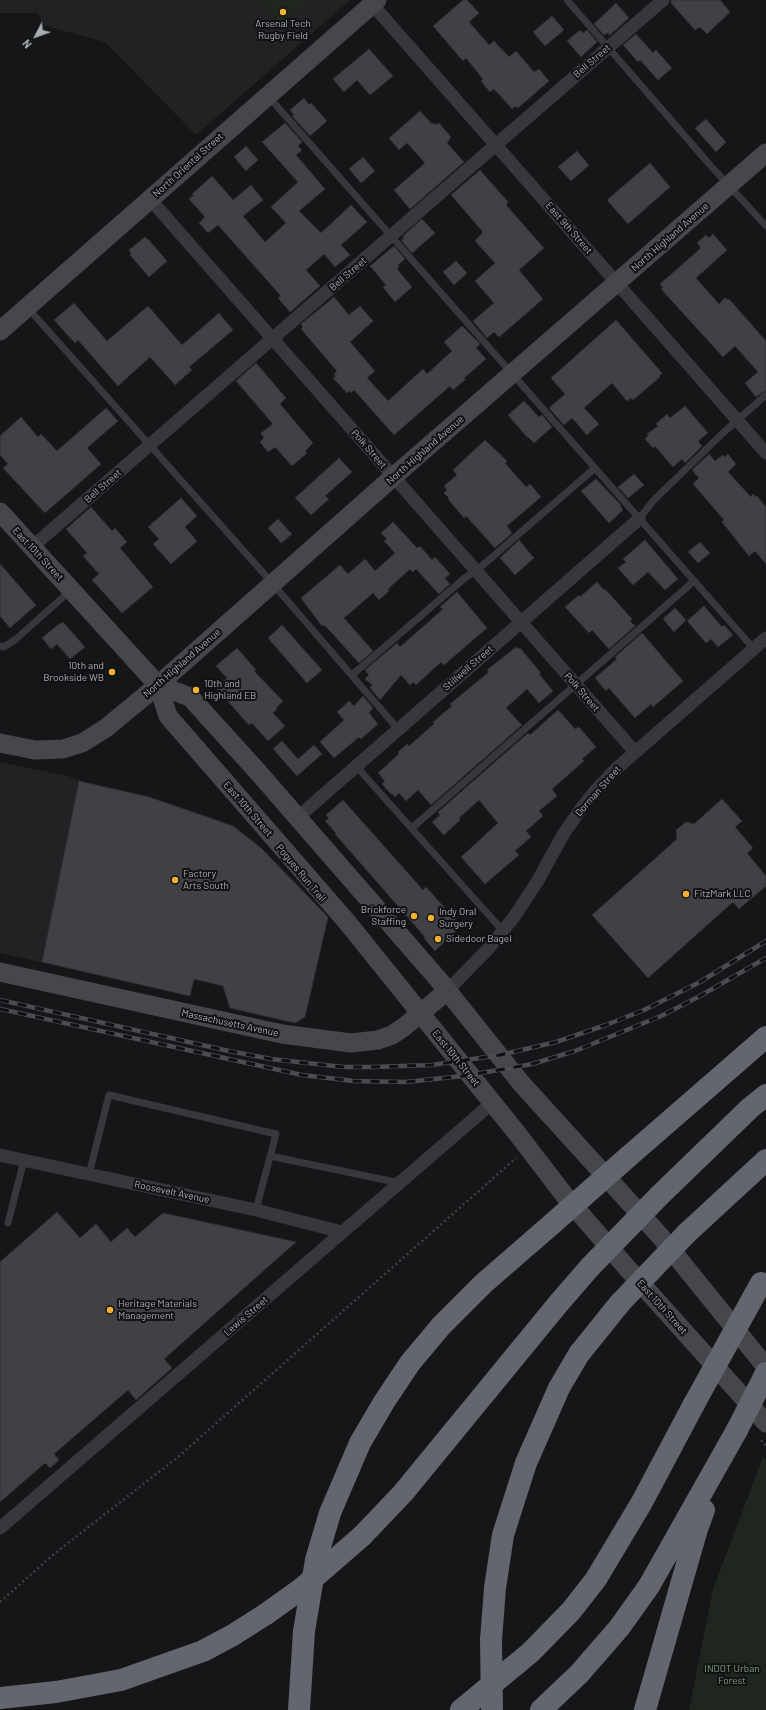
<!DOCTYPE html>
<style>
body{margin:0}
#map{position:relative;width:766px;height:1710px;overflow:hidden;background:#161618;font-family:Barlow,sans-serif}
canvas{display:block}
.north{position:absolute;left:16px;top:16px;width:40px;height:40px;-webkit-text-stroke:3px #111113;paint-order:stroke;rotate:229deg;font-size:11px;font-weight:700;line-height:16px;text-align:center;color:#a8adb8}
.north::after{content:'';display:block;margin:auto;width:14px;height:18px;background:#a8adb8;clip-path:polygon(50% 0,100% 100%,50% 72%,0 100%)}
</style>
<div id="map">
<canvas width="766" height="1710"></canvas>
<div class="north">N</div>
</div>
<script>
const context = document.querySelector('canvas').getContext('2d');
context.lineJoin = 'round';
function paint(path, color) { context.fillStyle = color; context.fill(path, 'evenodd'); }
const shape = rows => new Path2D(rows.map(r => 'M' + r).join(''));
function stroke(path, color, width, dash) { context.strokeStyle = color; context.lineWidth = width; context.lineCap = dash ? 'butt' : 'round'; context.setLineDash(dash || []); context.stroke(path); }
function write(font, color, halo, rows, align = 'center') {
  context.font = font + ' Barlow,sans-serif'; context.lineWidth = 4; context.setLineDash([]); context.textBaseline = 'middle'; context.strokeStyle = halo; context.fillStyle = color; for (const [text, x, y, turn = 0] of rows) {
    context.save(); context.translate(x, y); context.rotate((+turn || 0) * Math.PI / 180); context.textAlign = isNaN(turn) ? turn : align; if (halo) context.strokeText(text, 0, 0); context.fillText(text, 0, 0); context.restore();
  }
}
paint(shape([
 [0,0,350,0,196,135,105,42,43,25,38,13,0,13],
 [0,762,68,776,79,781,149,797,233,826,261,848,328,917,305,1017,295,1023,230,1008,223,986,194,979,190,996,0,953]
]), '#222225');
paint(shape([
 [261,0,310,0,281,24],
 [763,1457,766,1461,766,1710,689,1710,713,1589]
]), '#1e261f');
const building = shape([
 [463,0,467,0,479,13,469,22,489,45,494,41,509,57,516,51,534,72,539,69,549,81,518,108,515,106,512,109,498,93,493,89,490,92,481,81,483,79,466,58,463,61,433,26,463,0],
 [671,0,720,0,730,12,707,34,700,27,695,30,671,3,671,0],
 [616,3,629,18,610,35,607,33,604,35,594,24,616,3],
 [552,16,564,30,545,46,533,32,552,16],
 [580,30,583,33,587,30,597,42,581,57,567,41,580,30],
 [636,34,653,53,656,50,672,68,658,80,640,60,638,62,623,45,636,34],
 [369,49,393,76,370,95,357,80,344,92,333,79,369,49],
 [304,98,309,105,311,103,327,121,310,136,292,116,294,115,290,110,304,98],
 [420,111,432,124,434,123,436,125,439,123,451,137,447,143,464,162,410,209,394,190,425,163,407,143,399,150,389,138,420,111],
 [706,119,726,142,716,152,695,128,706,119],
 [285,123,302,142,298,146,302,150,296,155,325,189,299,211,321,233,351,205,367,222,341,245,350,255,335,267,324,254,306,270,320,286,290,312,278,298,281,296,218,225,208,233,199,223,205,217,189,199,194,195,192,194,212,176,233,200,251,185,263,200,243,216,265,242,286,223,271,207,298,182,262,142,285,123],
 [246,146,258,160,246,171,234,157,246,146],
 [577,151,589,165,571,181,558,167,577,151],
 [363,157,375,171,361,183,349,169,363,157],
 [650,163,670,187,628,224,607,200,650,163],
 [480,170,508,202,506,205,544,248,519,270,543,299,499,337,494,332,487,338,473,321,494,303,475,281,495,263,475,241,483,232,451,195,480,170],
 [422,219,435,233,412,253,401,240,404,238,403,236,422,219],
 [713,234,727,250,696,278,719,304,725,298,728,300,729,299,766,341,766,390,756,397,745,383,758,372,735,346,723,357,661,289,663,288,660,284,701,248,697,243,706,235,709,238,713,234],
 [145,237,147,239,148,239,167,261,149,277,130,255,131,253,129,250,145,237],
 [394,246,405,259,398,265,399,267,397,269,412,287,395,302,383,287,386,285,370,266,394,246],
 [456,261,467,273,454,285,443,272,456,261],
 [334,297,349,315,360,306,373,321,350,342,375,371,367,378,388,401,423,369,427,374,452,351,444,342,462,326,480,344,476,348,486,359,464,378,466,379,453,390,450,386,394,435,354,390,351,393,349,391,347,393,333,378,336,376,334,374,337,371,301,329,303,327,301,324,334,297],
 [74,303,107,341,148,306,182,345,219,313,233,330,189,367,192,370,175,385,150,357,118,386,78,340,75,343,54,320,74,303],
 [616,320,662,373,659,376,660,377,633,400,631,398,627,401,612,383,584,408,599,424,587,435,572,418,564,425,549,408,565,394,551,378,616,320],
 [256,363,286,398,280,404,313,443,305,451,307,453,292,466,275,447,268,452,260,442,264,438,261,433,273,424,236,381,256,363],
 [524,401,539,417,542,415,552,427,534,443,528,437,527,437,508,415,524,401],
 [685,406,708,433,698,441,702,446,685,463,682,459,673,467,655,446,653,448,645,439,648,436,647,434,658,426,656,424,667,414,670,418,685,406],
 [106,408,118,421,87,448,101,464,45,513,3,468,8,464,0,455,0,436,21,417,38,437,41,434,57,451,106,408],
 [485,440,507,461,505,463,526,487,530,484,541,497,507,526,512,533,495,548,466,516,464,518,448,499,449,498,444,493,447,490,444,486,457,475,453,470,485,440],
 [709,454,715,461,723,455,725,457,728,454,736,464,728,472,751,497,753,494,756,497,757,496,766,507,766,564,755,551,749,556,722,522,724,520,693,484,699,478,692,470,709,454],
 [339,458,352,472,325,496,329,499,311,515,295,498,339,458],
 [634,474,644,485,628,498,618,487,634,474],
 [596,479,621,505,620,506,623,510,609,523,581,491,596,479],
 [181,498,197,516,185,527,197,541,171,564,153,544,159,539,148,527,181,498],
 [91,507,112,531,115,528,127,542,120,548,153,587,122,613,92,580,99,574,83,556,87,553,66,529,91,507],
 [278,519,292,534,281,543,268,528,278,519],
 [393,522,417,548,420,546,432,560,435,557,450,574,445,578,450,584,439,594,416,569,413,572,410,569,388,589,389,591,379,600,373,593,344,618,373,651,359,663,330,631,324,625,322,626,301,598,340,565,348,574,365,559,375,571,395,553,384,541,387,539,381,533,393,522],
 [519,540,534,558,515,575,500,558,519,540],
 [645,540,678,579,665,590,648,572,633,585,618,568,626,562,623,559,645,540],
 [700,542,710,553,698,563,688,552,700,542],
 [0,564,36,605,10,628,0,616,0,564],
 [597,582,604,590,605,589,632,619,630,621,635,626,609,649,592,630,589,633,565,607,579,595,580,597,597,582],
 [457,592,487,628,444,665,441,662,416,685,413,682,410,685,401,675,380,700,370,688,372,685,365,679,369,675,365,670,397,643,400,647,443,609,440,607,457,592],
 [704,606,722,627,724,625,733,635,718,647,711,639,706,643,687,621,704,606],
 [675,608,686,620,674,632,663,619,675,608],
 [63,622,85,647,70,659,57,644,51,649,42,638,60,623,61,624,63,622],
 [282,625,322,670,307,683,268,638,282,625],
 [642,633,683,681,653,707,651,704,635,718,609,688,606,691,595,678,617,659,615,657,642,633],
 [516,647,518,649,520,648,541,673,539,674,553,691,539,703,527,689,506,708,522,725,431,805,418,790,406,801,399,793,395,797,392,794,391,794,382,784,385,781,378,773,399,754,398,752,407,744,409,746,434,724,433,722,452,706,450,704,489,672,487,670,516,647],
 [237,648,256,670,254,671,283,701,276,708,277,709,273,713,285,726,268,741,252,723,249,725,216,688,227,678,216,666,237,648],
 [363,696,373,708,369,713,378,724,361,739,359,737,334,758,320,742,344,720,337,712,349,701,354,706,363,696],
 [558,710,575,729,579,727,596,747,582,759,584,761,552,789,557,796,539,811,543,816,526,831,531,837,515,851,519,855,485,884,461,857,498,823,479,800,459,818,460,820,444,835,432,822,440,815,438,812,528,733,530,735,558,710],
 [282,741,298,759,314,745,322,754,297,776,273,749,282,741],
 [79,781,149,797,233,826,261,848,328,917,305,1017,295,1023,230,1008,223,986,194,979,190,996,42,962,79,781],
 [722,799,742,821,735,827,753,848,747,853,766,876,766,886,739,909,733,902,648,978,592,915,677,839,676,830,686,822,694,824,722,799],
 [343,800,423,890,426,887,461,926,435,951,424,938,425,937,335,834,336,833,325,821,329,819,326,815,343,800],
 [57,1212,80,1238,96,1224,111,1242,127,1228,135,1237,163,1213,296,1242,164,1359,172,1368,136,1400,128,1390,54,1454,59,1460,50,1468,45,1463,0,1502,0,1262,57,1212]
]);
paint(building, '#404145');
stroke(building, '#303034', 1);
stroke(shape([
 [761,1440,766,1446],
 [0,1602,54,1554,178,1457,516,1158]
]), '#3d3f44', 2.5, [2, 3]);
stroke(shape([
 [567,0,710,165,766,226],
 [268,96,754,649],
 [27,307,266,576,398,729],
 [639,519,654,500,724,432,766,395],
 [0,646,4,647,16,639,71,590],
 [352,675,466,577,476,571,595,468],
 [356,766,503,931],
 [412,828,694,581],
 [270,1156,400,1183],
 [89,1174,109,1095,276,1134,256,1210],
 [8,1223,24,1160]
]), '#37383d', 7);
stroke(shape([
 [372,4,766,453],
 [150,199,635,752],
 [32,547,663,0],
 [297,818,639,519],
 [447,991,489,948,514,917,537,882,564,833,583,806,595,791,616,769,766,638],
 [0,1155,256,1210,342,1232],
 [0,1528,492,1103]
]), '#37383d', 13);
stroke(shape([
 [0,331,377,0],
 [0,512,158,685,190,697,258,772,438,979,521,1083,660,1236,766,1367],
 [158,685,168,716,347,922,516,1132,565,1196,628,1269,766,1423],
 [0,743,35,750,63,749,82,743,106,728,158,685,393,477,766,153],
 [0,972,282,1034,351,1043,378,1040,392,1035,404,1027,447,991]
]), '#45474d', 19);
stroke(shape([
 [628,1157,766,1037],
 [659,1196,750,1108,766,1095],
 [687,1233,766,1160],
 [362,1536,403,1493,558,1304,590,1267],
 [491,1640,495,1588,503,1535,526,1463,559,1388,579,1354,620,1303],
 [0,1698,56,1692,121,1680,203,1651,233,1635,266,1614],
 [299,1710,304,1631,316,1560,330,1513,360,1443,384,1402,410,1363,441,1326,484,1283,552,1224],
 [461,1710,531,1652,571,1611,596,1579,642,1502,694,1404],
 [541,1710,579,1674,619,1628,649,1586,737,1430],
 [645,1710,697,1529,704,1510]
]), '#63666e', 22);
const rail = shape([
 [0,1000,229,1051,271,1059,343,1067,372,1067,432,1065,500,1055,556,1042,606,1025,644,1010,700,982,766,941],
 [0,1009,302,1075,354,1081,406,1082,463,1076,510,1068,532,1064,575,1051,661,1016,700,996,766,958]
]);
stroke(rail, '#4a4c52', 4.5);
stroke(rail, '#111113', 3, [9]);
stroke(shape([
 [552,1224,628,1157],
 [590,1267,659,1196],
 [620,1303,687,1233],
 [694,1404,761,1283],
 [737,1430,766,1373],
 [266,1614,301,1589,362,1536],
 [491,1640,492,1710]
]), '#63666e', 22);
for (const [x, y, r, color] of [
 [283,12,4,"#f2b134"],
 [112,672,4,"#f2b134"],
 [196,690,4,"#f2b134"],
 [175,880,4,"#f2b134"],
 [686,894,4,"#f2b134"],
 [414,916,4,"#f2b134"],
 [431,918,4,"#f2b134"],
 [438,939,4,"#f2b134"],
 [110,1310,4,"#f2b134"]
]) { const dot = new Path2D(); dot.arc(x, y, r, 0, 2 * Math.PI); context.fillStyle = color; context.fill(dot); stroke(dot, '#111113', 1.5); }
write('10px', '#a8adb8', '#111113', [
 ["Arsenal Tech",283,24,"center"],
 ["Rugby Field",283,36,"center"],
 ["10th and",104,666,"right"],
 ["Brookside WB",104,678,"right"],
 ["10th and",204,684],
 ["Highland EB",204,696],
 ["Factory",183,874],
 ["Arts South",183,886],
 ["FitzMark LLC",694,894],
 ["Brickforce",406,910,"right"],
 ["Staffing",406,922,"right"],
 ["Indy Oral",439,912],
 ["Surgery",439,924],
 ["Sidedoor Bagel",446,939],
 ["Heritage Materials",118,1304],
 ["Management",118,1316]
], 'left');
write('10px', '#a8adb8', '#111113', [
 ["Bell Street",592,61,-41],
 ["North Oriental Street",188,165,-42],
 ["East 9th Street",569,228,49],
 ["North Highland Avenue",670,237,-41],
 ["Bell Street",348,274,-41],
 ["Polk Street",369,449,49],
 ["North Highland Avenue",425,450,-41],
 ["Bell Street",103,486,-41],
 ["East 10th Street",38,554,47],
 ["North Highland Avenue",182,663,-41],
 ["Stillwell Street",468,668,-41],
 ["Polk Street",582,692,49],
 ["Dorman Street",598,791,-49],
 ["East 10th Street",248,809,49],
 ["Pogues Run Trail",301,873,50],
 ["Massachusetts Avenue",230,1023,12],
 ["East 10th Street",456,1058,51],
 ["Roosevelt Avenue",172,1192,12],
 ["East 10th Street",662,1307,48],
 ["Lewis Street",246,1316,-41]
]);
write('10px', '#7fa381', '#111113', [
 ["INDOT Urban",732,1669],
 ["Forest",732,1681]
]);
</script>
